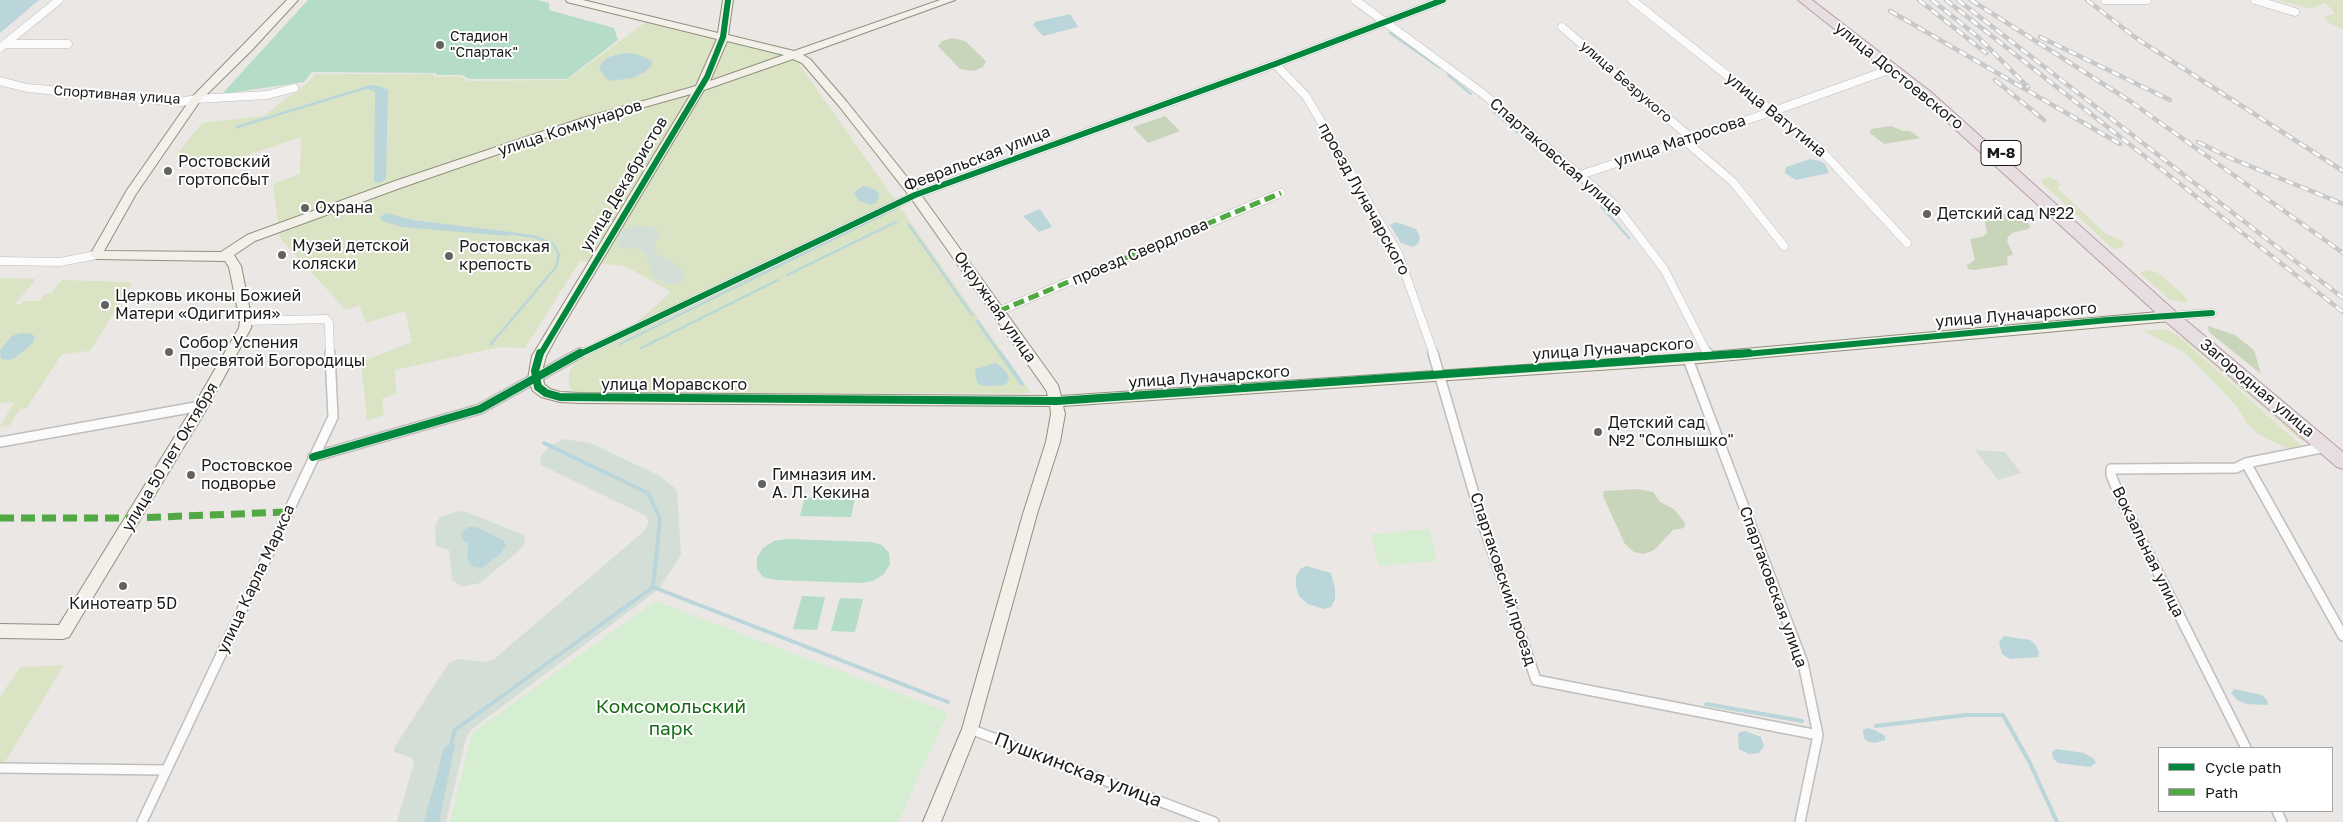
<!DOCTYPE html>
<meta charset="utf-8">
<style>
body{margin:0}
#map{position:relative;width:2343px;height:822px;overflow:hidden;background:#eae7e4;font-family:"Golos Text",sans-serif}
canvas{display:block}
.legend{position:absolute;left:2158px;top:747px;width:175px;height:65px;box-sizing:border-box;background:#fff;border:1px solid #a4a4a4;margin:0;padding:6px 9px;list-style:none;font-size:15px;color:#1b1b1b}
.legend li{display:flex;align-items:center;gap:10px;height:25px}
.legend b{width:25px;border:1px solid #a4a4a4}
</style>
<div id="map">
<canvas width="2343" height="822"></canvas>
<ul class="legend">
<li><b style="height:6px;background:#00873e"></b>Cycle path</li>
<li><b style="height:6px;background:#52a943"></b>Path</li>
</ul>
</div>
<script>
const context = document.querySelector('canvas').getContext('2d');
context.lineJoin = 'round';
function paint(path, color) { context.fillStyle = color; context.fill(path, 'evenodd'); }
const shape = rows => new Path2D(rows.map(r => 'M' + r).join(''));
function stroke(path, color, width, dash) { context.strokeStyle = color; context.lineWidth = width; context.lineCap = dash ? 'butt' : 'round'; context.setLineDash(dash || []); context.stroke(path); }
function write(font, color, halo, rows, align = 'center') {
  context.font = font + ' "Golos Text",sans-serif'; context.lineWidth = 4; context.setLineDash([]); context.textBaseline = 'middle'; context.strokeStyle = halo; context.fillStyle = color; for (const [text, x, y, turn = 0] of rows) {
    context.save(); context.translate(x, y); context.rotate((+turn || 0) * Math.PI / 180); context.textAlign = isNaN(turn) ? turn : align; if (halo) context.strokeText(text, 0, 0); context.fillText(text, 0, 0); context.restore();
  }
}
paint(shape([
 [2277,0,2343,0,2343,29,2327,22,2325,16,2334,14,2332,9,2324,3,2311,9],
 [647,21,792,54,1031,393,582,394,573,391,569,386,569,372,575,363,615,341,671,292,625,266,580,261,525,348,500,347,395,370,396,394,382,399,384,415,367,421,361,362,412,342,405,311,366,323,359,305,346,310,280,238,273,184,300,174,301,137,227,162,175,156,202,123,263,116,307,83,315,74,434,74,435,77,460,76,468,81,567,80],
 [2048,177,2058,181,2060,185,2058,189,2106,234,2121,240,2124,244,2122,248,2113,249,2044,185,2041,180],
 [2146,270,2157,272,2184,295,2188,303,2169,299,2140,273],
 [0,278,36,279,15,304,21,304,23,301,39,301,46,293,51,293,62,280,129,282,131,285,90,351,62,354,26,409,20,409,9,426,0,427,14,402,0,403],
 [2165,329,2177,335,2303,447,2293,449,2284,447,2258,434,2247,423,2235,404,2192,360,2182,351,2144,331],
 [2187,336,2303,435,2304,443,2184,340,2182,337],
 [64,665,5,762,0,762,0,697,20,667]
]), '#dae4c5');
paint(shape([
 [952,38,965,41,983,58,986,62,983,67,974,71,960,69,938,46,942,41],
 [1165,116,1180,131,1148,143,1133,127],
 [1891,126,1903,131,1910,131,1920,138,1884,144,1870,133,1871,129],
 [2007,213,2024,218,2030,226,2028,229,2012,233,2008,237,2007,241,2013,254,2007,257,2008,265,1974,270,1968,269,1967,265,1975,260,1970,239,1982,237,1987,233,1985,223,1987,219],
 [2208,326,2235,335,2254,350,2261,374,2209,332],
 [1637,489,1653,492,1660,502,1674,509,1685,523,1684,528,1673,530,1654,550,1644,554,1634,552,1625,544,1603,496,1604,491]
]), '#c8d5bb');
paint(shape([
 [635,225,656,228,661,234,654,243,657,254,669,260,683,271,684,280,677,285,668,285,653,276,646,255,638,248,629,249,617,246,619,233,626,228],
 [564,439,590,443,660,476,677,490,681,555,659,589,472,729,466,738,446,822,397,822,414,762,412,758,395,752,394,748,449,663,458,659,485,662,494,659,643,532,649,523,646,516,541,465,540,457,550,446],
 [1975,450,2005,452,2021,473,1998,480],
 [458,511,467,512,524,535,525,542,521,549,480,583,462,587,452,580,449,550,436,546,435,525,440,517],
 [468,527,477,527,503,540,467,556]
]), '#d3dfd6');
paint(shape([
 [1429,529,1437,561,1379,566,1371,534],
 [655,601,948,712,898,822,450,822,472,733]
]), '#d5eed1');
paint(shape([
 [308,0,537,0,549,3,549,10,614,28,618,40,567,79,469,79,462,75,436,75,436,73,312,72,304,82,222,94],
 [805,497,855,498,851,517,800,516],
 [787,539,871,542,882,545,889,553,890,564,884,574,873,581,860,583,775,580,763,577,757,569,757,558,763,548,774,541],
 [802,596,825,597,817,630,793,629],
 [840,598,863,599,855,632,831,631]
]), '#b4dcc6');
paint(shape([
 [0,0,39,0,0,33],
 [1070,14,1078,27,1043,36,1033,25,1035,22],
 [624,53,636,54,652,61,652,65,645,72,633,78,610,81,606,78,599,69,602,62,609,57],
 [369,85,380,86,388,90,386,179,380,183,374,182,375,92,369,89,359,91,360,88],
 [1810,159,1820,161,1825,164,1829,173,1796,180,1785,173,1786,167],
 [863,186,870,187,878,192,879,198,876,203,870,205,859,201,854,194,858,189],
 [1040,209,1052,227,1039,232,1023,216],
 [386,213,413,220,511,232,512,234,508,236,402,227,382,221,380,217],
 [1396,222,1416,229,1420,237,1418,244,1413,247,1401,243,1390,225],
 [21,333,32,334,35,337,32,344,15,358,7,360,1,359,0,351,5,344,12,336],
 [995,363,1001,366,1008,375,1009,379,1007,383,1004,385,983,386,977,383,975,372,976,369],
 [468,527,477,527,503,540,506,546,501,553,482,568,471,566,467,556,468,543,462,539,461,533],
 [1306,566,1331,573,1335,589,1335,600,1331,607,1324,609,1308,604,1299,596,1296,587,1296,577,1300,569],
 [2004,636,2030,640,2035,644,2039,652,2038,657,2010,659,2002,654,1999,642],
 [2234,689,2262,695,2267,700,2268,705,2246,704,2237,700,2231,693],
 [1867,728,1875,730,1885,736,1885,740,1875,743,1867,741,1864,738,1863,730],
 [1745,731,1761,737,1764,746,1759,753,1749,754,1739,749,1738,733],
 [452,742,455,745,439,822,424,822,444,748],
 [2056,749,2084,753,2094,759,2096,763,2090,767,2058,763,2053,758,2052,752]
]), '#bad6da');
stroke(shape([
 [1390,33,1439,67],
 [1448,75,1471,94],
 [1493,111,1520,134],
 [237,127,362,89],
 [1565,173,1577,183],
 [1601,206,1629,238],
 [909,225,972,315],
 [787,275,896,222],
 [977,321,1001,355],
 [491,344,556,267,559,255,553,244,535,237,509,233],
 [620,344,895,209],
 [641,348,778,280]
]), '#bad6da', 2.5);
stroke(shape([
 [1000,353,1022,384],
 [544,443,648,493,660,519,653,587],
 [1706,704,1802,721],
 [1876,726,1966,715,2003,715,2029,761,2057,822],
 [451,745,455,730,653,587,948,702]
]), '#bad6da', 4);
const streetFar1 = shape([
 [1355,0,1482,93,1615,205,1664,269,1708,355],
 [1632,0,1819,148,1907,243],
 [2105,0,2147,0],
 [2255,0,2295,12],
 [1562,27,1690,137],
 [5,44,68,44],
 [0,48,59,0],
 [1275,64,1306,96,1398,253,1434,355],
 [0,81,27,88,181,102,196,99,267,95,294,88],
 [1684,140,1733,182,1784,246],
 [1580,175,1774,111,1894,68],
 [0,261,60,262,96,255],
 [999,311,1281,193],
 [2170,316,2212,313],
 [246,321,326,319,329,323,330,355],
 [578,355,915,195,1275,64,1443,0]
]);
const street = shape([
 [1433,353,1482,521,1536,680,1818,735],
 [1708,353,1709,356],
 [1688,359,1803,663,1818,735,1800,822],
 [0,442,201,406],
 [313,457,480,409,580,353],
 [2246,463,2343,636],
 [970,729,1214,822],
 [2246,748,2120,497,2111,475,2111,469,2236,468,2246,463,2326,447],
 [0,768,165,770],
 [2277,811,2282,822],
 [142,822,333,417,330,353]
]);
const secondary = shape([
 [287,0,298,0,251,51,200,101,136,194,104,251,221,252,247,235,395,181,583,118,696,86,717,39,567,2,566,0,583,0,718,33,723,0,733,0,728,35,794,51,940,0,955,0,803,55,810,59,847,102,919,192,1058,385,1061,396,1688,354,2170,311,2176,316,2170,321,1688,364,1063,406,1065,414,1060,442,1037,514,978,729,941,822,923,822,962,729,1023,514,1046,442,1051,414,1050,406,580,403,560,402,541,397,533,391,528,379,532,356,691,94,591,122,403,187,255,241,234,255,241,266,252,321,251,328,206,410,69,637,63,639,0,638,0,624,59,625,196,402,239,328,240,321,229,267,225,261,96,259,90,255,127,190,192,97,287,0],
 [727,41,784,55,710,81,727,41],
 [793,59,802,63,839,106,911,198,1046,390,1048,396,580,393,560,392,550,389,544,384,542,371,546,356,558,334,704,90,793,59]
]);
const highway = shape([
 [1798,0,1812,0,1931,92,2176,312,2343,452,2343,469,2337,467,2164,320,1921,98,1798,0]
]);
stroke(streetFar1, '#bfbebc', 9);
stroke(street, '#bfbebc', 12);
stroke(secondary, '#91907e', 2);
stroke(highway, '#bb9eaa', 2);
stroke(streetFar1, '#fcfbfb', 8);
stroke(street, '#fcfbfb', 9);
paint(secondary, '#f2f0e9');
paint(highway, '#e7dee1');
const rail = shape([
 [1919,0,1986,53],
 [1932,0,1977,36,2028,87],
 [1946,0,2343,312],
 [1958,0,2343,298],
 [1971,0,2127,99,2343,253],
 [2087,0,2136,38,2343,171],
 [1890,11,2120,144],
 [2040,37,2170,100],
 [1995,80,2044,120],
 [2198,142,2230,158,2343,204]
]);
stroke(rail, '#c9c8c8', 4.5);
stroke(rail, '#fff', 2.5, [8]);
stroke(shape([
 [999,311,1281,193]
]), '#52a943', 5, [11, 5]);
stroke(shape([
 [0,518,133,518,287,512]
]), '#52a943', 7, [14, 7]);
stroke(shape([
 [540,355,707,77,723,37,728,0],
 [578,355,915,195,1275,64,1443,0],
 [1736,355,2108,320,2212,313]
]), '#00873e', 6);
stroke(shape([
 [540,353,535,371,538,387,546,393,560,397,1057,401,1749,353],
 [313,457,480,409,580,353]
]), '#00873e', 8);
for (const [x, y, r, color] of [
 [440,45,5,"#636261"],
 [168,171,5,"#636261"],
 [305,208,5,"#636261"],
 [1927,214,5,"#636261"],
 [282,255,5,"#636261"],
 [449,256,5,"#636261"],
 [105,305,5,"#636261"],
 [169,352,5,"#636261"],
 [1598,432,5,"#636261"],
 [191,475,5,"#636261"],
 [762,484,5,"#636261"],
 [123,586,5,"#636261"]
]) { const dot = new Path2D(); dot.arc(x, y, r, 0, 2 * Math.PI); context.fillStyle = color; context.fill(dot); stroke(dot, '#fff', 2); }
write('14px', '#1b1b1b', '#fff', [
 ["Стадион",450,37],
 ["\"Спартак\"",450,53]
], 'left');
write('14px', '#1b1b1b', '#fff', [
 ["улица Безрукого",1626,82,41],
 ["Спортивная улица",117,95,4]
]);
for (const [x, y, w] of [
 [2001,153,40]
]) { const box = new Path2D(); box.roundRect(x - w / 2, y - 12.5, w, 25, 4); context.fillStyle = '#fff'; context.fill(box); stroke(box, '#1b1b1b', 1); }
write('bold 15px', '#1b1b1b', null, [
 ["М-8",2001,153]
]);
write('16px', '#1b1b1b', '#fff', [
 ["улица Достоевского",1899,76,39],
 ["улица Ватутина",1776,115,39],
 ["улица Коммунаров",570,128,-18],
 ["улица Матросова",1680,141,-18],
 ["Спартаковская улица",1556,157,41],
 ["Февральская улица",977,159,-21],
 ["улица Декабристов",624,184,-59],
 ["проезд Луначарского",1364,199,61],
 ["проезд Свердлова",1140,252,-23],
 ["Окружная улица",995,307,55],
 ["улица Луначарского",2016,315,-5],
 ["улица Луначарского",1613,349,-4],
 ["улица Луначарского",1209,377,-4],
 ["улица Моравского",674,385],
 ["Загородная улица",2257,388,40],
 ["улица 50 лет Октября",170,457,-59],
 ["Вокзальная улица",2148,552,64],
 ["улица Карла Маркса",256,579,-65],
 ["Спартаковский проезд",1503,579,72],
 ["Спартаковская улица",1773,587,70]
]);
write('16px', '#1b1b1b', '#fff', [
 ["Ростовский",178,162],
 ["гортопсбыт",178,180],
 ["Охрана",315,208],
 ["Детский сад №22",1937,214],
 ["Музей детской",292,246],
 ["коляски",292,264],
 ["Ростовская",459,247],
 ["крепость",459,265],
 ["Церковь иконы Божией",115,296],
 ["Матери «Одигитрия»",115,314],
 ["Собор Успения",179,343],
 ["Пресвятой Богородицы",179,361],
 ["Детский сад",1608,423],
 ["№2 \"Солнышко\"",1608,441],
 ["Ростовское",201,466],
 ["подворье",201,484],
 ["Гимназия им.",772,475],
 ["А. Л. Кекина",772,493],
 ["Кинотеатр 5D",123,604,"center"]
], 'left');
write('19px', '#186c16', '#fff', [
 ["Комсомольский",671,707],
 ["парк",671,729]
]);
write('19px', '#1b1b1b', '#fff', [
 ["Пушкинская улица",1078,770,21]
]);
</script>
